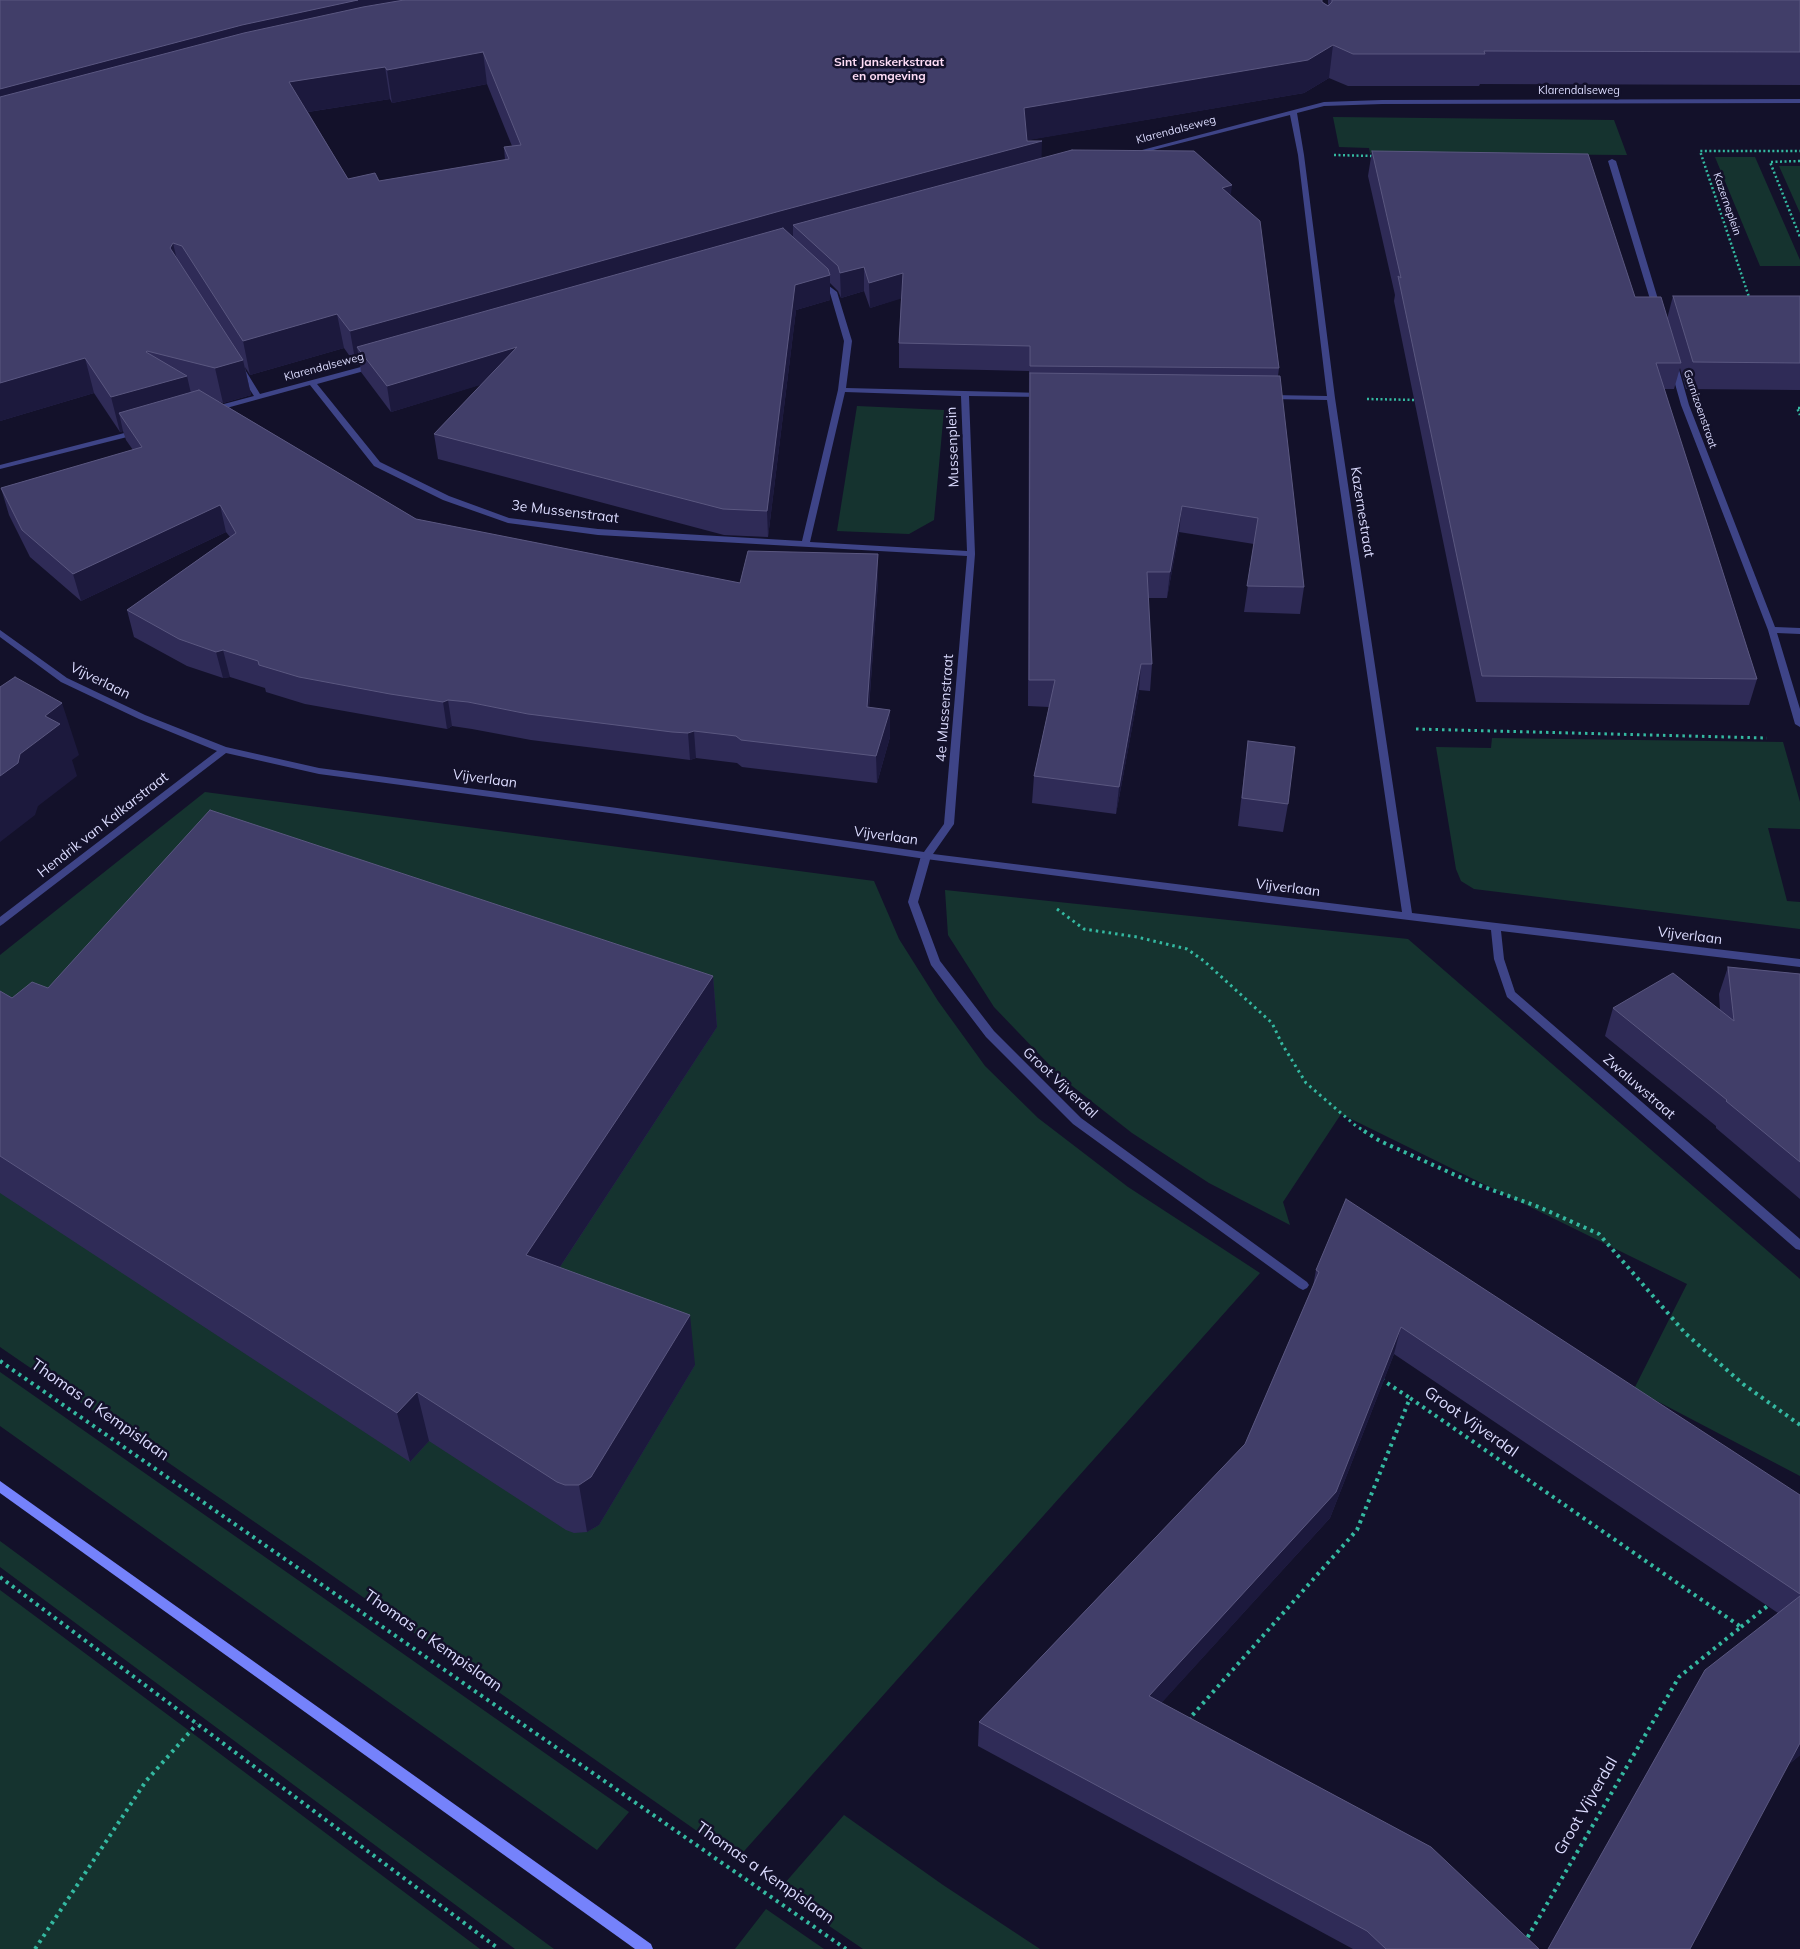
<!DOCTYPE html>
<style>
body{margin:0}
canvas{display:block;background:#13112a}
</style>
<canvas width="1800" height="1949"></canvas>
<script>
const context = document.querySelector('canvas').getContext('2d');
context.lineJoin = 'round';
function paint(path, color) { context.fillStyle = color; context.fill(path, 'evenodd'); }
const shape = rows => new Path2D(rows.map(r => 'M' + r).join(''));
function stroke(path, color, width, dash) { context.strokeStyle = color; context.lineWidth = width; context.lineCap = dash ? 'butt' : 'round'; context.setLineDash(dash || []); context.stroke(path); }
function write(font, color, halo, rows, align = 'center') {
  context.font = font + ' Mulish,sans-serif'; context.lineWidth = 5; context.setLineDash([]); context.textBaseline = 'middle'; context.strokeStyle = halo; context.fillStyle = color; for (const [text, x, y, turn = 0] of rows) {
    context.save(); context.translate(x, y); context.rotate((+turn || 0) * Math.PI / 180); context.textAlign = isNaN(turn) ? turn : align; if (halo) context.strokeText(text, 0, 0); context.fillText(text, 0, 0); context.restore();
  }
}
paint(shape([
 [1333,117,1614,120,1627,155,1370,153,1369,148,1339,147],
 [1715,157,1755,157,1800,260,1800,266,1760,266],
 [1779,166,1800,166,1800,213],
 [857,406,944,410,934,520,909,534,837,531],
 [1492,738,1783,742,1800,802,1800,829,1768,828,1787,901,1800,902,1800,929,1474,889,1461,881,1456,869,1436,747,1491,748],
 [205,792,874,881,899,939,938,1001,985,1066,1038,1118,1128,1187,1260,1273,737,1859,310,1560,0,1347,0,955],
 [945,890,1408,939,1800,1279,1800,1476,1634,1389,1687,1284,1341,1114,1283,1202,1290,1225,1209,1183,1132,1133,1062,1078,994,1007,948,935],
 [0,1372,295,1578,629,1812,597,1850,0,1426],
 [0,1541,205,1692,554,1949,515,1949,0,1567],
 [0,1590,215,1750,480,1949,0,1949],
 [844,1815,943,1885,1040,1949,863,1949,778,1891],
 [766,1909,824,1949,735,1949]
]), '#15332f');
stroke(shape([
 [1334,155,1373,156],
 [1800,161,1770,162,1800,237],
 [1750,300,1700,151,1800,151],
 [1367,399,1418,400],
 [1800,408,1797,408,1800,415]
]), '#34b9a1', 2.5, [2, 2.5]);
stroke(shape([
 [1416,729,1767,738],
 [1057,909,1084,929,1137,937,1187,949,1204,961,1272,1023,1282,1044,1306,1083,1356,1126,1366,1132]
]), '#34b9a1', 3, [2.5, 4]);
stroke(shape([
 [1364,1131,1380,1141,1473,1183,1539,1207,1599,1234,1686,1334,1743,1384,1800,1425],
 [0,1361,846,1949],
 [1381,1379,1410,1398],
 [0,1577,499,1949],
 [1741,1627,1770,1604],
 [1191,1720,1189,1719,1357,1530,1410,1398,1741,1627,1679,1677,1526,1940],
 [35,1949,146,1781,197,1724]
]), '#34b9a1', 4, [3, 4.5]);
paint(shape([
 [926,853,931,856,918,902,940,961,994,1031,1081,1118,1307,1282,1309,1285,1307,1288,1303,1290,1299,1288,1073,1124,986,1037,931,965,908,902,921,856,926,853]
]), '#3e4487');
paint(shape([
 [1800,99,1800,103,1382,104,1324,106,1297,113,1304,155,1335,398,1412,913,1800,959,1800,967,1501,931,1504,959,1515,992,1800,1239,1800,1250,1796,1249,1507,997,1494,959,1491,930,1269,903,926,859,617,814,319,774,226,753,3,924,0,926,0,917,217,751,139,719,61,682,0,637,0,630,67,678,145,715,226,747,319,768,617,808,924,852,944,824,967,556,598,535,508,523,443,500,374,466,310,385,212,412,208,410,209,408,254,396,237,370,238,368,244,368,260,394,372,364,375,364,375,368,317,384,380,462,449,496,509,518,598,529,802,541,838,390,844,341,830,293,816,281,820,279,837,292,852,341,846,388,1043,393,1047,395,1043,397,969,396,975,554,954,824,933,854,1402,912,1327,400,1270,399,1266,397,1270,395,1327,396,1298,155,1290,115,1130,156,1127,154,1324,102,1382,100,1800,99],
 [845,392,961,396,967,551,810,542,845,392],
 [1612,159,1616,161,1661,309,1660,311,1654,311,1653,309,1608,161,1612,159],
 [1671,364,1677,364,1678,366,1689,405,1775,627,1800,628,1800,634,1777,633,1800,709,1800,727,1795,724,1768,630,1681,405,1670,366,1671,364],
 [136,430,139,430,139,434,0,469,0,465,136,430]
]), '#3e4487');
paint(shape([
 [0,1481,651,1944,653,1949,635,1949,0,1493,0,1481]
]), '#7582fb');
paint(shape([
 [0,0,1322,2,1328,5,1328,0,1800,0,1800,85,1480,84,1479,86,1348,86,1329,78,1304,93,1027,140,1042,158,1231,195,1279,368,1278,376,1304,587,1300,614,1244,612,1254,544,1179,532,1167,598,1148,598,1152,664,1150,691,1139,690,1116,814,1032,803,1034,776,1049,707,1028,706,1029,371,899,368,899,343,901,298,870,308,864,291,841,298,838,291,830,283,830,300,796,310,768,537,724,535,438,459,434,434,482,384,391,412,361,372,360,364,356,365,344,348,250,375,245,367,251,395,223,403,218,401,416,519,740,583,878,581,869,708,890,737,877,783,742,767,737,763,696,758,690,760,531,740,472,729,452,726,447,729,395,720,305,704,266,692,265,688,230,677,223,678,187,666,134,637,127,610,230,537,226,532,81,601,30,557,9,515,1,488,133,450,126,440,123,431,120,432,94,393,0,421],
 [487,84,512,146,504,147,505,160,379,181,348,179,308,112,390,99,392,103],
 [1372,151,1635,297,1667,319,1673,296,1800,296,1800,390,1686,389,1680,368,1674,389,1664,389,1757,679,1749,705,1476,702,1394,301,1395,295,1368,176],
 [1248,741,1288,804,1283,832,1238,826],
 [1728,967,1800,974,1800,1199,1716,1128,1716,1126,1605,1036,1613,1008,1720,1010,1719,994],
 [713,976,717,1027,560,1267,695,1365,599,1525,587,1532,574,1533,566,1530,429,1441,410,1462,0,1193,0,991,12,998,48,988],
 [1316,1270,1800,1495,1800,1755,1788,1765,1778,1613,1394,1354,1330,1518,1161,1703,1539,1949,1353,1949,978,1746,979,1722,1245,1444,1313,1286]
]), '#2f2b57');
paint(shape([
 [358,0,551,0,0,124,0,89,242,25],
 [1333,45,1329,78,1304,93,1023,141,1024,108],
 [483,52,487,84,392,103,387,70],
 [385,67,390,99,295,114,289,82],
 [1042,141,1041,174,793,225,793,241,357,347,360,364,356,365,350,331,780,211],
 [1232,185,1229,209,1222,188],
 [173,243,181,277,170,248],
 [864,267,864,291,841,298,840,273],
 [903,273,903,298,870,308,869,283],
 [830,275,830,300,796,310,768,537,767,511,795,285],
 [337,314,344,348,250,375,243,341],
 [517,347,520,373,391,412,387,386],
 [147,351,155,385,187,376,195,411,119,413,123,431,120,432,111,397],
 [85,358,94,393,0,421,0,383],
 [243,360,251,395,223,403,215,368],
 [220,505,226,532,81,601,73,574],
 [1182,506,1179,532,1167,598,1170,572],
 [878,554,878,581,867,734,867,707],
 [223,650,230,677,223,678,216,652],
 [1141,664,1139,690,1116,814,1119,787],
 [448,700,452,726,447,729,443,702],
 [62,703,79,755,72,760,77,776,38,806,35,815,0,842,0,776,20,754,45,716],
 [890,710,890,737,877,783,876,756],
 [694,731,696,758,690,760,688,733],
 [713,976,717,1027,535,1305,526,1255],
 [690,1315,695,1365,599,1525,587,1532,579,1485],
 [1401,1327,1394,1354,1330,1518,1145,1721,1149,1696],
 [417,1392,429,1441,410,1462,397,1413],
 [1800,1743,1800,1755,1787,1766]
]), '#1c193d');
const building = shape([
 [0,0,358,0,242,25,0,89,0,0],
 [404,0,1322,0,1322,2,1328,6,1332,2,1332,0,1800,0,1800,52,1484,51,1485,54,1353,54,1333,45,1308,60,1024,108,1027,141,1042,141,780,211,350,331,337,314,243,341,182,246,173,243,170,248,243,360,215,368,147,351,146,352,187,376,111,397,85,358,0,383,0,97,244,33,363,7,404,0],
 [483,52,521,145,504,147,509,159,379,181,375,173,348,179,289,82,385,67,387,70,483,52],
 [1072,150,1194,151,1232,185,1222,188,1260,221,1279,368,1030,366,1030,346,899,343,903,273,869,283,864,267,840,273,838,266,793,225,1072,150],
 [1372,151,1588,154,1635,297,1661,297,1681,363,1656,363,1757,679,1482,676,1398,276,1401,278,1372,151],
 [783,228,828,269,830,275,795,285,767,511,723,509,434,434,517,347,387,386,357,347,783,228],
 [1673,296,1800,296,1800,363,1693,362,1673,296],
 [1030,373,1280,376,1304,587,1247,586,1258,518,1182,506,1170,572,1147,572,1152,664,1141,664,1119,787,1034,776,1055,680,1029,680,1030,373],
 [199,390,416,519,740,583,748,551,878,554,867,707,890,710,876,756,741,740,736,736,694,731,688,733,672,732,528,714,468,702,448,700,443,702,390,694,299,677,259,665,258,661,223,650,216,652,179,639,127,610,236,533,220,505,73,574,22,530,1,488,142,447,119,413,199,390],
 [15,677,62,703,45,716,60,724,20,754,18,763,0,776,0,687,15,677],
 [1248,741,1295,747,1288,804,1242,798,1248,741],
 [210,810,713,976,526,1255,690,1315,591,1477,579,1485,565,1485,557,1482,417,1392,397,1413,0,1156,0,991,12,998,32,982,48,988,210,810],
 [1728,967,1800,974,1800,1162,1726,1101,1727,1100,1613,1008,1673,973,1734,1021,1728,967],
 [1346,1199,1800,1495,1800,1594,1401,1327,1336,1492,1149,1696,1431,1847,1539,1949,1386,1949,1367,1931,979,1722,1245,1444,1319,1272,1316,1270,1346,1199],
 [1800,1596,1800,1743,1690,1949,1548,1949,1705,1670,1800,1596]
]);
paint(building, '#413e69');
stroke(building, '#5a5780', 1);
write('11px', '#dbdbfe', '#13112a', [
 ["Klarendalseweg",1579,91],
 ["Klarendalseweg",1176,130,-15],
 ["Kazerneplein",1727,204,71],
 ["Klarendalseweg",324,367,-15],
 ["Garnizoenstraat",1700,409,71]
]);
write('bold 12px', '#feddf6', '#13112a', [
 ["Sint Janskerkstraat",889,62],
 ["en omgeving",889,76]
]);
write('14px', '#dbdbfe', '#13112a', [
 ["Mussenplein",953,447,-92],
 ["3e Mussenstraat",565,512,7],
 ["Kazernestraat",1362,512,81],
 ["Vijverlaan",100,681,26],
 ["4e Mussenstraat",945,708,-86],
 ["Vijverlaan",485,779,8],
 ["Hendrik van Kalkarstraat",103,825,-38],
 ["Vijverlaan",886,836,8],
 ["Vijverlaan",1288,888,7],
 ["Vijverlaan",1690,936,7],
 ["Groot Vijverdal",1060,1083,43],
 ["Zwaluwstraat",1639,1087,41]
]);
write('16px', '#dbdbfe', '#13112a', [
 ["Thomas a Kempislaan",100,1410,35],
 ["Groot Vijverdal",1471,1422,35],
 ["Thomas a Kempislaan",433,1641,35],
 ["Groot Vijverdal",1586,1806,-60],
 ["Thomas a Kempislaan",765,1873,35]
]);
</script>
